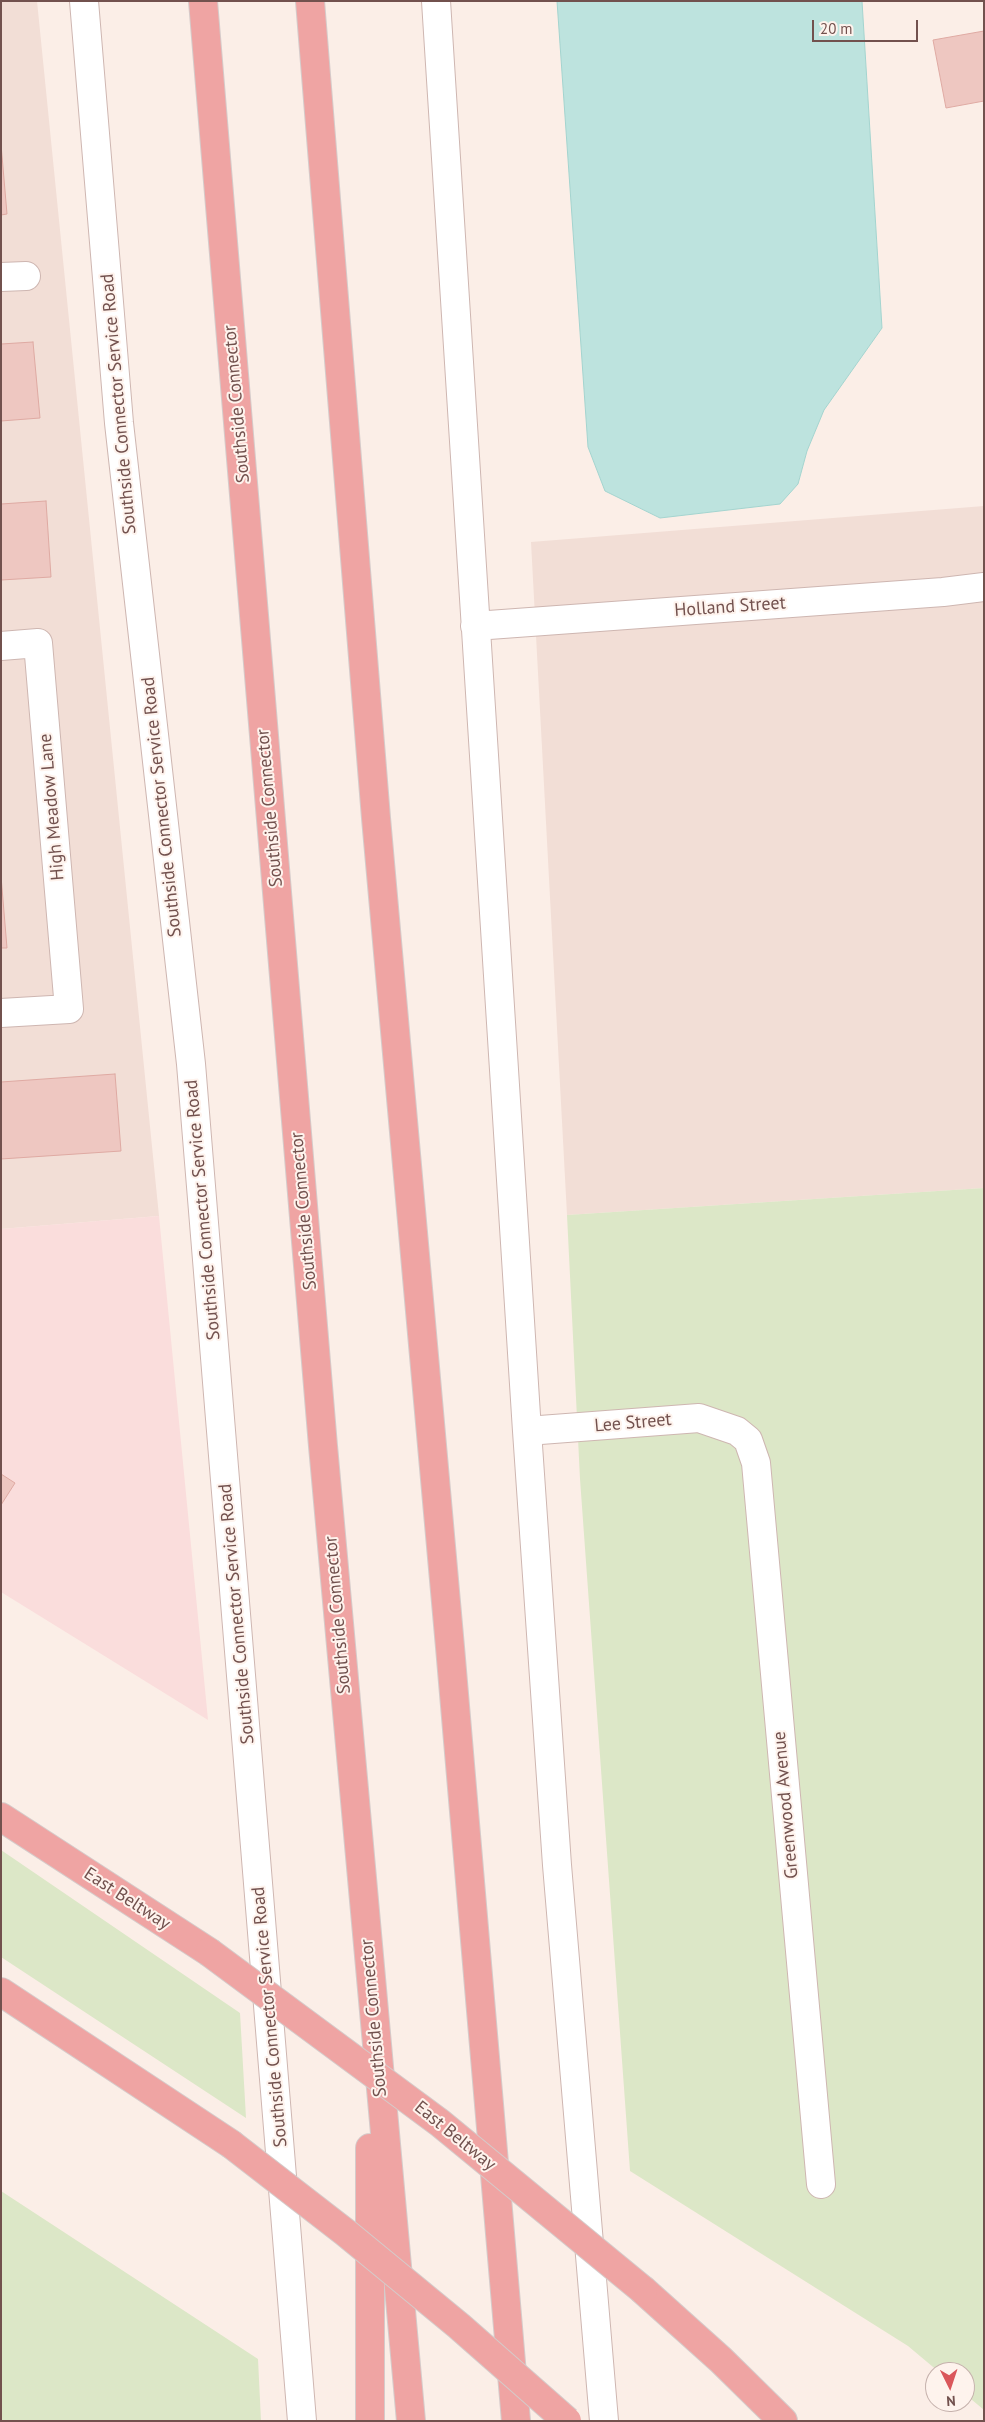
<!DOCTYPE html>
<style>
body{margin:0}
#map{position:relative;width:985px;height:2422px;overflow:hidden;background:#fbeee7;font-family:"PT Sans",sans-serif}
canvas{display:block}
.frame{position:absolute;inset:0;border:2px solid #72514e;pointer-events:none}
.north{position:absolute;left:925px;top:2362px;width:50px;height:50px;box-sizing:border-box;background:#fef3ed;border:1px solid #c6b2ad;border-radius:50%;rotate:176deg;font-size:14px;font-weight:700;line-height:20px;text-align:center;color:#72514e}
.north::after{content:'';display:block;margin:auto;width:18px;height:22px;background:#da575b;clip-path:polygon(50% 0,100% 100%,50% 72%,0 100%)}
.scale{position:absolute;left:812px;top:20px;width:106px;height:22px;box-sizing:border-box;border:2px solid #72514e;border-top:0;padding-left:6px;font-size:15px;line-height:18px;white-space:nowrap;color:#72514e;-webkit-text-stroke:4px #fef3ed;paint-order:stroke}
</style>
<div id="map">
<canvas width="985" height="2422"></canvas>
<div class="frame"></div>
<div class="north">N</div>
<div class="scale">20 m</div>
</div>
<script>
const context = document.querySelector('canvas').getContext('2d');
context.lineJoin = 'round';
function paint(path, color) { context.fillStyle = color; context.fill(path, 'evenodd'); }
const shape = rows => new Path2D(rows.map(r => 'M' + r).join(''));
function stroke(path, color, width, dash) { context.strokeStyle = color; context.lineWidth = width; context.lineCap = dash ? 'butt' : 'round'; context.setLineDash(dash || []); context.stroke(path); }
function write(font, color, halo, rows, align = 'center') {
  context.font = font + ' "PT Sans",sans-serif'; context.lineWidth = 4; context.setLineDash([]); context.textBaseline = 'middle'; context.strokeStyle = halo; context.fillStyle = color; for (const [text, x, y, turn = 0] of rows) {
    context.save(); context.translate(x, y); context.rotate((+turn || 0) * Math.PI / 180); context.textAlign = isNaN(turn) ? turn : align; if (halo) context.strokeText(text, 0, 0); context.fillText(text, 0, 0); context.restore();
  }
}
paint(shape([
 [1,1,37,1,159,1216,1,1229],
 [984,506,984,1188,567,1215,531,542]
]), '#f2ded6');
paint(shape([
 [159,1216,208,1720,1,1592,1,1229]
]), '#fadddc');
paint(shape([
 [984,1188,984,2410,965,2394,965,2372,939,2372,908,2346,630,2171,580,1479,567,1215],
 [1,1850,240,2013,246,2118,1,1957],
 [1,2191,258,2359,261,2421,1,2421]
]), '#dce7c7');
const water = shape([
 [557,1,862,1,882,328,824,410,807,451,798,484,780,504,660,518,605,491,588,447,557,1]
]);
paint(water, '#bde3de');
stroke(water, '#a4d4cf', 1);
const building = shape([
 [984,31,984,101,946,108,933,40,984,31],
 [1,144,7,214,1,215,1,144],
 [33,342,40,418,1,421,1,344,33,342],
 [46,501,51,577,1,580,1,504,46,501],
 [1,876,7,948,1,948,1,876],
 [115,1074,121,1151,1,1159,1,1082,115,1074],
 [1,1474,15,1483,1,1505,1,1474]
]);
paint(building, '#eec7c1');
stroke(building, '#dfaaa3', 1);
const minor = shape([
 [84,1,119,423,191,1064,302,2421],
 [436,1,527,1431,557,1865,604,2421],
 [1,277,26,276],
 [475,626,943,592,984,587],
 [1,646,38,643,69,1009,1,1013],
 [527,1431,699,1418,737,1431,748,1440,756,1463,821,2184]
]);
const highway = shape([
 [203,1,323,1446,411,2421],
 [310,1,376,818,450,1647,516,2421],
 [1,1817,209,1952],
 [1,1992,231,2144],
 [370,2148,370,2421],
 [643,2290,721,2360,783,2421]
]);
stroke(minor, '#ceb6b1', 30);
stroke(highway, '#d5cbca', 30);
stroke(minor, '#fff', 28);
stroke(highway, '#efa4a3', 28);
const highwayBridge = shape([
 [209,1952,440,2123,643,2290],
 [231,2144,346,2233,459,2326,567,2421]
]);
stroke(highwayBridge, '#d5cbca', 30, []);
stroke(highwayBridge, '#efa4a3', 28);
write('18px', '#72514e', '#fef3ed', [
 ["Southside Connector Service Road",119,404,-95],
 ["Southside Connector",237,404,-95],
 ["Holland Street",730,607,-4],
 ["High Meadow Lane",52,807,-95],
 ["Southside Connector Service Road",162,807,-96],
 ["Southside Connector",270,808,-95],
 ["Southside Connector Service Road",203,1210,-95],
 ["Southside Connector",304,1211,-95],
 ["Lee Street",633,1423,-5],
 ["Southside Connector Service Road",237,1614,-95],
 ["Southside Connector",338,1615,-95],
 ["Greenwood Avenue",786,1805,-95],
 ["East Beltway",127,1899,33],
 ["Southside Connector Service Road",270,2017,-95],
 ["Southside Connector",374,2018,-95],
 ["East Beltway",455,2136,39]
]);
</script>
